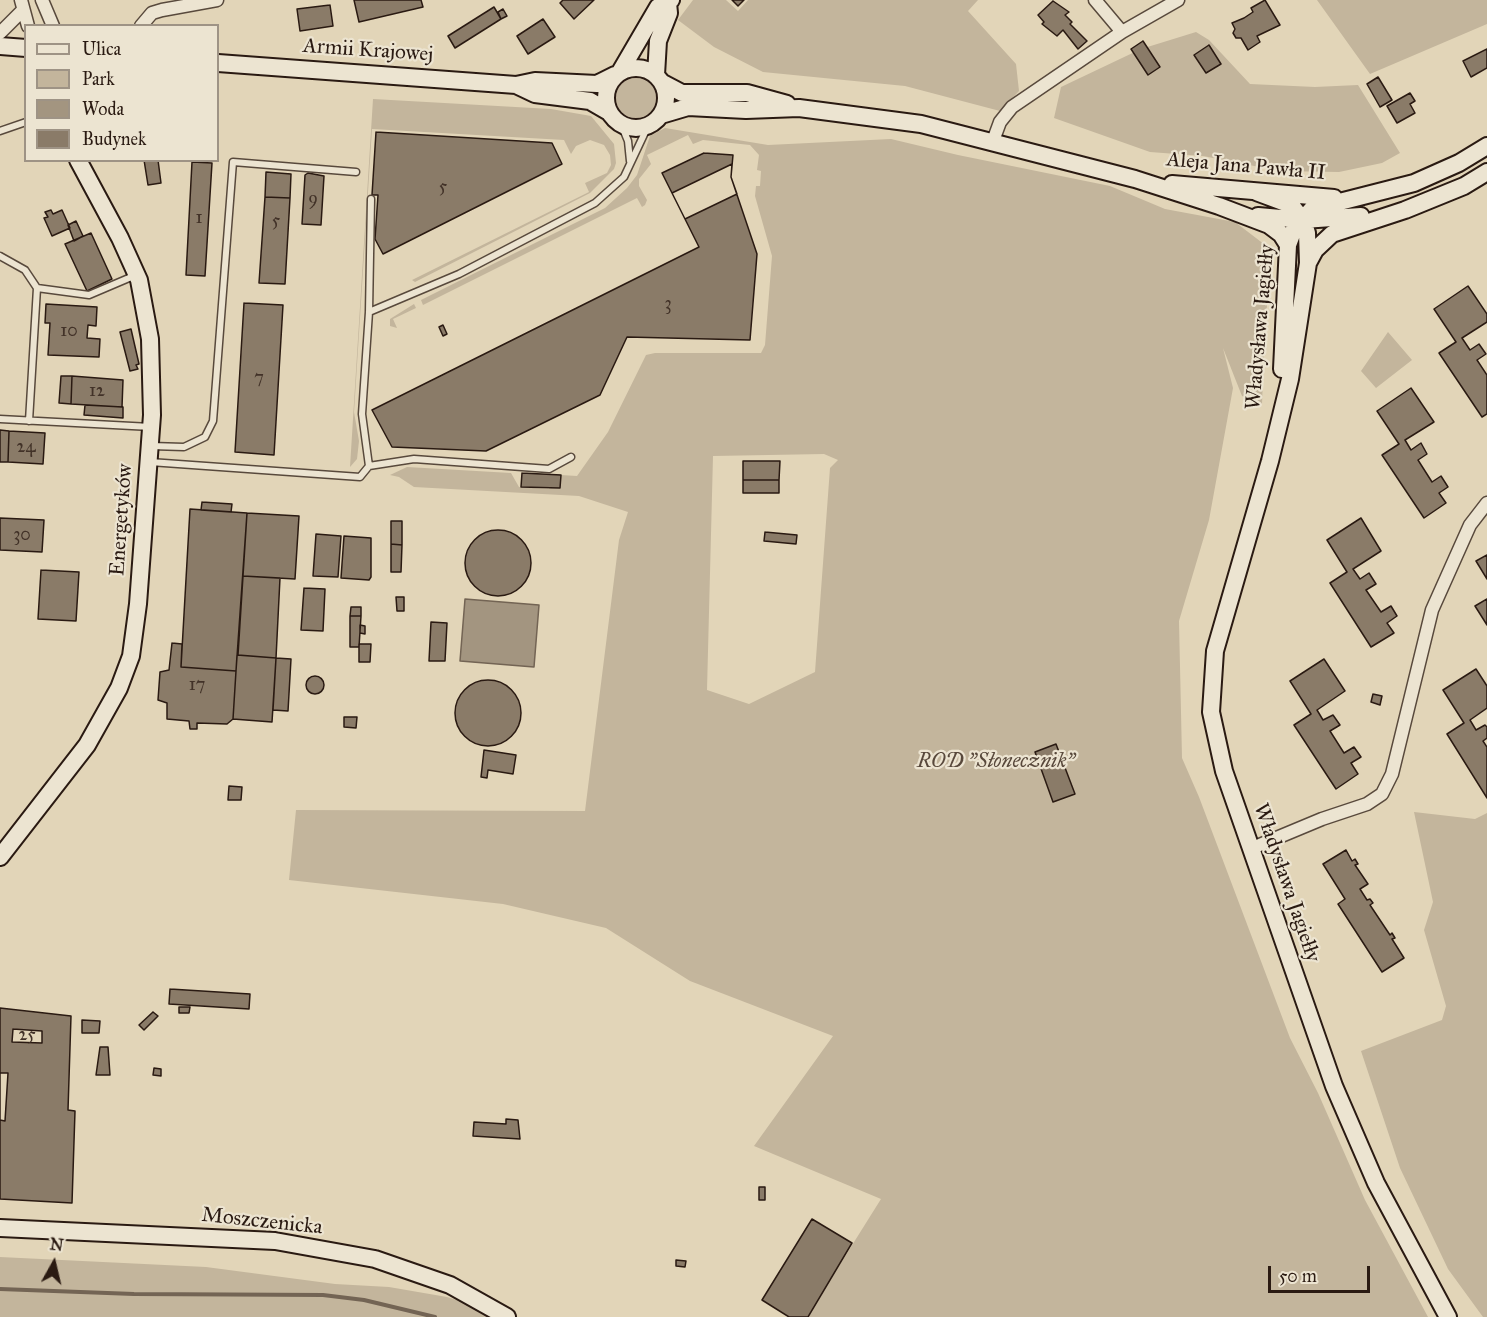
<!DOCTYPE html>
<meta charset="utf-8">
<style>
body{margin:0}
#map{position:relative;width:1487px;height:1317px;overflow:hidden;background:#e2d5b8;font-family:"IM FELL Great Primer",serif}
canvas{display:block}
.legend{position:absolute;left:24px;top:24px;width:195px;height:138px;box-sizing:border-box;background:#ece4d1;border:2px solid #9e9385;margin:0;padding:8px 10px;list-style:none;font-size:18px;color:#2a1a12}
.legend li{display:flex;align-items:center;gap:12px;height:30px}
.legend b{width:30px;border:2px solid #9e9385}
.north{position:absolute;left:24px;top:1233px;width:60px;height:60px;-webkit-text-stroke:4px #ece4d1;paint-order:stroke;rotate:8deg;font-size:16px;font-weight:700;line-height:24px;text-align:center;color:#2a1a12}
.north::after{content:'';display:block;margin:auto;width:21px;height:27px;background:#2a1a12;clip-path:polygon(50% 0,100% 100%,50% 72%,0 100%)}
.scale{position:absolute;left:1268px;top:1266px;width:102px;height:27px;box-sizing:border-box;border:3px solid #2a1a12;border-top:0;padding-left:8px;font-size:18px;line-height:21px;white-space:nowrap;color:#2a1a12;-webkit-text-stroke:4px #ece4d1;paint-order:stroke}
</style>
<div id="map">
<canvas width="1487" height="1317"></canvas>
<ul class="legend">
<li><b style="height:8px;background:#ece4d1"></b>Ulica</li>
<li><b style="height:16px;background:#c3b59c"></b>Park</li>
<li><b style="height:16px;background:#a39580"></b>Woda</li>
<li><b style="height:16px;background:#8a7b68"></b>Budynek</li>
</ul>
<div class="north">N</div>
<div class="scale">50 m</div>
</div>
<script>
const context = document.querySelector('canvas').getContext('2d');
context.lineJoin = 'round';
function paint(path, color) { context.fillStyle = color; context.fill(path, 'evenodd'); }
const shape = rows => new Path2D(rows.map(r => 'M' + r).join(''));
function stroke(path, color, width, dash) { context.strokeStyle = color; context.lineWidth = width; context.lineCap = dash ? 'butt' : 'round'; context.setLineDash(dash || []); context.stroke(path); }
function write(font, color, halo, rows, align = 'center') {
  context.font = font + ' "IM FELL Great Primer",serif'; context.lineWidth = 4.5; context.setLineDash([]); context.textBaseline = 'middle'; context.strokeStyle = halo; context.fillStyle = color; for (const [text, x, y, turn = 0] of rows) {
    context.save(); context.translate(x, y); context.rotate((+turn || 0) * Math.PI / 180); context.textAlign = isNaN(turn) ? turn : align; if (halo) context.strokeText(text, 0, 0); context.fillText(text, 0, 0); context.restore();
  }
}
paint(shape([
 [693,0,726,0,738,11,748,0,978,0,968,11,1016,64,1019,91,1000,111,905,86,763,72,714,47,678,20],
 [1317,0,1487,0,1487,24,1370,74],
 [1196,32,1209,40,1250,84,1315,87,1358,85,1400,153,1382,163,1339,172,1280,171,1203,156,1150,152,1054,118,1061,87,1141,49],
 '616 98a20 20 0 1 1 40 0a20 20 0 1 1-40 0Z',
 [373,99,551,109,591,116,614,144,616,163,614,169,590,193,415,282,412,280,589,192,585,183,607,173,611,165,610,155,604,145,590,140,576,146,571,154,564,140,372,129,354,412,359,441,357,459,350,467],
 [665,128,768,145,891,139,958,155,1110,186,1165,209,1235,222,1273,251,1265,324,1262,404,1242,396,1223,348,1233,388,1209,520,1179,621,1182,758,1199,797,1290,1038,1318,1093,1365,1200,1428,1317,807,1317,881,1199,754,1146,833,1036,690,981,606,928,503,904,289,880,296,810,585,811,619,540,628,512,579,496,414,487,399,477,390,475,407,467,511,473,519,487,549,489,561,475,577,476,608,432,646,355,655,353,761,353,765,345,772,256,755,196,756,186,760,186,761,171,757,170,759,155,750,145,703,140,693,144,688,135,647,155,651,164,639,179,639,186,647,200,645,205,642,207,637,198,423,305,421,300,605,208,627,188,637,175,650,136],
 [824,454,838,460,830,468,815,672,749,704,707,690,713,456],
 [414,304,416,308,393,319,397,328,390,326,390,319],
 [1388,332,1412,360,1376,388,1361,371],
 [1414,812,1475,819,1487,813,1487,1317,1483,1317,1448,1269,1400,1168,1361,1051,1442,1020,1446,1006,1424,930,1433,902],
 [0,1257,206,1267,335,1284,389,1287,447,1297,466,1303,492,1317,0,1317]
]), '#c3b59c');
const water = shape([
 [465,599,539,605,534,667,460,661,465,599]
]);
paint(water, '#a39580');
stroke(water, '#736454', 1.5);
stroke(shape([
 [0,1289,134,1294,323,1295,364,1300,435,1317]
]), '#736454', 4);
const building = shape([
 [354,0,421,0,423,7,359,22,354,0],
 [563,0,594,0,574,19,560,3,563,0],
 [732,0,744,0,738,6,732,0],
 [1265,0,1280,25,1257,36,1260,42,1248,50,1241,38,1236,38,1233,33,1235,29,1232,23,1244,18,1253,12,1251,8,1265,0],
 [1053,1,1069,12,1065,15,1072,22,1070,24,1087,41,1078,49,1063,30,1057,36,1042,24,1044,22,1038,15,1053,1],
 [330,5,333,26,300,31,297,9,330,5],
 [494,7,501,19,455,48,448,36,494,7],
 [503,9,507,16,501,19,498,12,503,9],
 [543,19,555,37,528,54,517,36,543,19],
 [1143,41,1160,67,1148,75,1131,49,1143,41],
 [1209,45,1221,64,1206,73,1194,55,1209,45],
 [1487,49,1487,68,1471,77,1463,61,1487,49],
 [1378,77,1392,100,1380,107,1367,84,1378,77],
 [1410,93,1415,101,1410,104,1415,113,1397,123,1387,106,1410,93],
 [376,132,552,143,562,164,383,254,375,239,378,195,372,195,376,132],
 [704,153,733,155,731,177,757,254,750,340,627,337,600,395,486,451,392,447,372,410,699,247,662,173,704,153],
 [144,160,158,160,161,183,148,185,144,160],
 [192,162,212,163,205,276,186,275,192,162],
 [732,164,731,177,737,194,685,219,672,193,732,164],
 [266,172,291,174,290,198,265,197,266,172],
 [308,173,324,176,321,225,302,224,305,175,308,173],
 [265,197,290,198,285,284,259,283,265,197],
 [51,210,53,214,62,210,70,228,52,236,44,218,48,217,45,212,51,210],
 [76,221,83,236,74,241,68,225,76,221],
 [91,233,112,279,87,291,65,244,91,233],
 [1468,286,1487,314,1487,322,1462,338,1470,350,1479,344,1486,354,1477,360,1487,375,1487,414,1482,417,1439,353,1456,342,1434,309,1468,286],
 [244,303,283,305,274,455,235,452,244,303],
 [46,304,97,307,96,326,88,325,87,338,100,339,99,357,48,355,50,323,45,323,46,304],
 [443,325,447,334,443,336,439,327,443,325],
 [131,329,139,364,136,365,138,369,130,371,120,332,131,329],
 [61,376,72,376,71,404,59,403,61,376],
 [72,376,123,380,122,407,71,404,72,376],
 [1411,388,1434,422,1405,440,1411,450,1421,443,1427,454,1418,460,1432,482,1441,476,1448,487,1439,493,1446,503,1424,518,1382,455,1399,444,1377,411,1411,388],
 [85,405,123,407,123,418,84,415,85,405],
 [0,430,9,431,8,462,0,462,0,430],
 [9,431,45,433,43,464,8,462,9,431],
 [743,461,780,461,779,480,743,480,743,461],
 [522,473,561,475,560,488,521,487,522,473],
 [743,480,779,480,779,493,743,493,743,480],
 [202,502,232,504,231,512,201,510,202,502],
 [190,509,247,513,236,671,181,667,190,509],
 [247,513,299,516,295,579,243,576,247,513],
 [0,518,44,520,42,552,0,550,0,518],
 [1361,518,1381,551,1353,569,1360,579,1369,573,1376,584,1366,590,1381,612,1391,606,1397,616,1387,623,1394,633,1371,647,1330,583,1347,572,1327,540,1361,518],
 [391,521,402,521,402,545,391,544,391,521],
 '465 563a33 33 0 1 1 66 0a33 33 0 1 1-66 0Z',
 [765,532,797,535,796,544,764,541,765,532],
 [316,534,341,536,338,577,313,576,316,534],
 [344,536,371,538,371,577,369,580,341,578,344,536],
 [391,544,402,545,401,572,391,572,391,544],
 [1487,555,1487,579,1476,561,1487,555],
 [41,570,79,572,76,621,38,619,41,570],
 [243,576,280,578,276,658,238,655,243,576],
 [304,588,325,589,323,631,301,630,304,588],
 [396,597,404,597,404,611,397,611,396,597],
 [1487,599,1487,625,1475,606,1487,599],
 [351,607,361,607,361,616,350,616,351,607],
 [350,616,361,616,359,647,350,647,350,616],
 [431,622,447,623,445,661,429,661,431,622],
 [360,625,365,626,365,634,360,633,360,625],
 [172,643,182,644,181,667,236,671,233,719,227,724,197,723,197,729,190,729,189,721,167,719,167,703,158,700,160,672,169,670,172,643],
 [359,644,371,644,370,662,359,662,359,644],
 [237,655,276,658,272,722,233,719,237,655],
 [276,658,291,659,288,711,273,710,276,658],
 [1324,659,1345,691,1317,710,1323,720,1333,715,1340,725,1330,731,1344,753,1354,747,1361,757,1351,763,1358,774,1336,789,1294,725,1311,714,1290,681,1324,659],
 [1476,669,1487,686,1487,708,1470,720,1476,730,1485,725,1487,727,1487,738,1483,741,1487,747,1487,798,1447,734,1464,723,1443,690,1476,669],
 '306 685a9 9 0 1 1 18 0a9 9 0 1 1-18 0Z',
 '455 713a33 33 0 1 1 66 0a33 33 0 1 1-66 0Z',
 [1373,694,1382,696,1380,705,1371,702,1373,694],
 [344,717,357,717,356,728,344,727,344,717],
 [1056,744,1075,794,1053,802,1035,752,1056,744],
 [484,750,516,755,513,774,488,770,487,778,481,777,484,750],
 [229,786,242,787,241,800,228,800,229,786],
 [1346,850,1352,861,1355,859,1358,864,1355,865,1368,884,1360,889,1367,900,1370,899,1373,903,1370,905,1390,935,1392,933,1395,938,1392,939,1404,958,1382,972,1338,904,1345,899,1323,864,1346,850],
 [170,989,250,994,249,1009,169,1004,170,989],
 [179,1007,190,1007,189,1013,179,1013,179,1007],
 [0,1008,71,1016,68,1110,75,1111,72,1203,0,1199,0,1008],
 [153,1012,158,1016,144,1030,139,1025,153,1012],
 [82,1020,100,1021,99,1033,82,1033,82,1020],
 [13,1029,42,1031,42,1043,12,1042,13,1029],
 [100,1047,108,1047,110,1075,96,1075,100,1047],
 [154,1068,161,1069,161,1076,153,1075,154,1068],
 [0,1073,8,1073,5,1121,0,1120,0,1073],
 [506,1119,518,1120,520,1139,473,1136,474,1122,506,1124,506,1119],
 [759,1187,765,1187,765,1200,759,1200,759,1187],
 [812,1219,852,1243,808,1317,789,1317,762,1300,812,1219],
 [676,1260,686,1261,685,1267,676,1266,676,1260]
]);
paint(building, '#8a7b68');
stroke(building, '#2a1a12', 1.5);
const lane = shape([
 [621,124,628,141,630,161],
 [0,131,26,122],
 [0,256,25,270,37,288,89,295,136,275],
 [369,312,459,274,595,203,624,177,648,126],
 [0,419,151,427],
 [29,421,37,288],
 [151,446,184,447,205,437,213,421,233,162,356,172],
 [150,462,360,477,369,466,362,414,369,312,371,199],
 [369,466,414,459,549,469,571,457]
]);
const street = shape([
 [21,0,28,26],
 [42,0,53,26],
 [1095,0,1122,32],
 [141,26,152,13,162,10,217,0],
 [0,33,23,10],
 [993,141,1000,122,1012,107,1122,32,1178,0],
 [1250,849,1322,819,1367,804,1382,794,1392,774,1432,610,1470,525,1487,503]
]);
const secondary = shape([
 [0,46,26,48],
 [218,63,516,85,535,81,597,84,615,75],
 '606 98a30 30 0 1 1 60 0a30 30 0 1 1-60 0Z',
 [620,72,658,7,671,0],
 [656,75,658,41,669,13,668,3],
 [663,83,682,93,747,93,787,104],
 [516,85,535,94,590,101,609,112],
 [661,115,688,107,746,110,799,108,921,124,1135,179,1219,206,1269,225,1281,234,1288,245],
 [1172,184,1334,198],
 [1256,192,1291,205,1303,220,1307,233,1308,263,1290,379,1270,461,1215,651,1211,712,1224,771,1334,1086,1376,1183,1448,1317],
 [1258,216,1303,220,1361,216],
 [1308,263,1315,250,1332,234,1405,210,1464,186,1487,172],
 [1282,369,1288,245,1294,229,1312,209,1414,183,1459,163,1487,146],
 [0,857,87,745,119,688,131,656,138,604,152,415,150,339,139,280,120,238,78,160],
 [0,1228,275,1241,375,1259,450,1285,507,1317]
]);
stroke(lane, '#58493c', 9);
stroke(street, '#58493c', 15);
stroke(secondary, '#2a1a12', 20);
stroke(lane, '#ece4d1', 6);
stroke(street, '#ece4d1', 12);
stroke(secondary, '#ece4d1', 16);
write('18px', '#423228', null, [
 ["5",443,188],
 ["9",313,200],
 ["1",199,219],
 ["5",276,222],
 ["3",668,305],
 ["10",69,332],
 ["7",259,379],
 ["12",97,392],
 ["24",26,448],
 ["30",22,536],
 ["17",197,686],
 ["25",27,1036]
]);
write('21px', '#2a1a12', '#ece4d1', [
 ["Armii Krajowej",368,51,4],
 ["Aleja Jana Pawła II",1246,167,5],
 ["Władysława Jagiełły",1261,327,-85],
 ["Energetyków",122,520,-86],
 ["Władysława Jagiełły",1286,883,71],
 ["Moszczenicka",262,1222,6]
]);
write('italic 21px', '#58483b', '#ece4d1', [
 ["ROD \"Słonecznik\"",996,762]
]);
</script>
